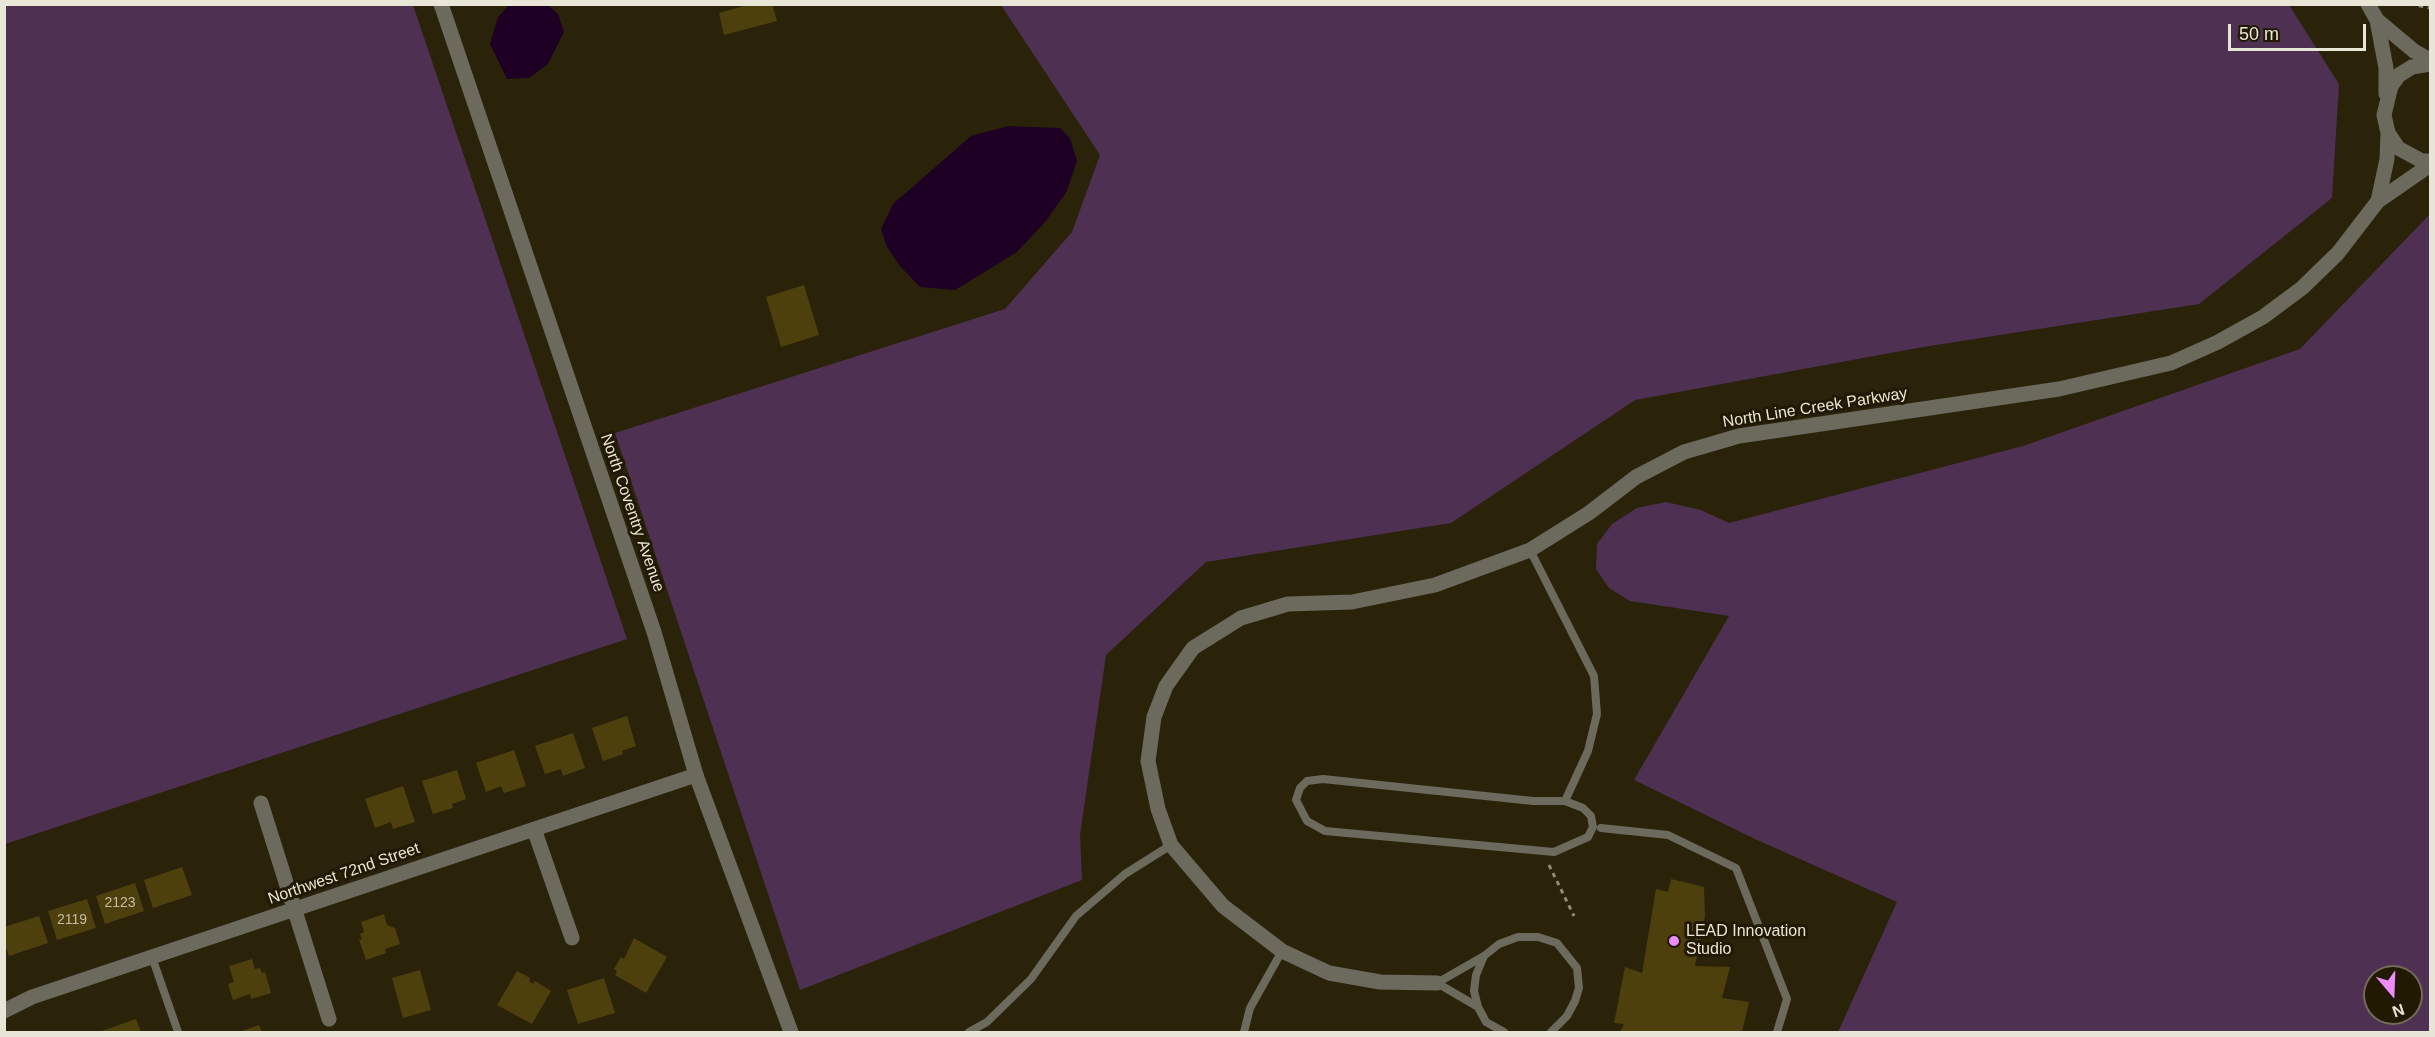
<!DOCTYPE html>
<style>
body{margin:0}
#map{position:relative;width:2435px;height:1037px;overflow:hidden;background:#2a230a;font-family:Helvetica,sans-serif}
canvas{display:block}
.frame{position:absolute;inset:0;border:6px solid #eae6d7;pointer-events:none}
.north{position:absolute;left:2363px;top:965px;width:60px;height:60px;box-sizing:border-box;background:#211902;border:2px solid #716b57;border-radius:50%;rotate:161deg;font-size:16px;font-weight:700;line-height:24px;text-align:center;color:#eae6d7}
.north::after{content:'';display:block;margin:auto;width:21px;height:27px;background:#ec8cfb;clip-path:polygon(50% 0,100% 100%,50% 72%,0 100%)}
.scale{position:absolute;left:2228px;top:24px;width:138px;height:27px;box-sizing:border-box;border:3px solid #eae6d7;border-top:0;padding-left:8px;font-size:18px;line-height:21px;white-space:nowrap;color:#eae6d7;-webkit-text-stroke:4px #211902;paint-order:stroke}
</style>
<div id="map">
<canvas width="2435" height="1037"></canvas>
<div class="frame"></div>
<div class="north">N</div>
<div class="scale">50 m</div>
</div>
<script>
const context = document.querySelector('canvas').getContext('2d');
context.lineJoin = 'round';
function paint(path, color) { context.fillStyle = color; context.fill(path, 'evenodd'); }
const shape = rows => new Path2D(rows.map(r => 'M' + r).join(''));
function stroke(path, color, width, dash) { context.strokeStyle = color; context.lineWidth = width; context.lineCap = dash ? 'butt' : 'round'; context.setLineDash(dash || []); context.stroke(path); }
function write(font, color, halo, rows, align = 'center') {
  context.font = font + ' Helvetica,sans-serif'; context.lineWidth = 6; context.setLineDash([]); context.textBaseline = 'middle'; context.strokeStyle = halo; context.fillStyle = color; for (const [text, x, y, turn = 0] of rows) {
    context.save(); context.translate(x, y); context.rotate((+turn || 0) * Math.PI / 180); context.textAlign = isNaN(turn) ? turn : align; if (halo) context.strokeText(text, 0, 0); context.fillText(text, 0, 0); context.restore();
  }
}
paint(shape([
 [4,5,413,5,627,639,5,844],
 [1001,5,2289,5,2339,84,2332,198,2199,304,1923,347,1635,400,1451,523,1206,562,1106,655,1080,835,1082,880,800,990,615,433,1005,309,1072,232,1100,155],
 [2430,214,2430,1032,1838,1032,1897,902,1757,840,1634,780,1729,616,1630,601,1609,588,1596,569,1597,544,1612,524,1637,508,1666,502,1701,510,1729,523,2023,446,2300,349],
 [2375,977,2411,977,2411,1013,2375,1013]
]), '#4e3053');
paint(shape([
 [509,5,548,5,558,14,564,32,548,64,529,78,507,79,490,44,498,17],
 [1008,126,1060,128,1070,138,1077,161,1066,193,1045,222,1017,252,955,290,920,287,900,266,887,247,881,229,893,204,971,136]
]), '#1d0023');
paint(shape([
 [751,4,772,4,777,21,724,35,719,13],
 [804,285,819,335,781,347,766,297],
 [627,716,636,746,622,751,623,754,603,761,592,728],
 [573,733,585,768,563,776,561,769,545,774,535,746],
 [514,750,526,786,504,793,501,786,486,792,476,763],
 [457,770,466,799,452,804,453,808,433,814,422,781],
 [403,786,415,822,393,829,391,822,375,828,365,799],
 [182,867,192,895,153,908,144,880],
 [1671,879,1704,887,1705,916,1695,966,1730,967,1722,998,1749,1002,1742,1032,1620,1032,1624,1024,1614,1023,1625,967,1642,973,1656,889,1668,892],
 [135,883,144,911,105,924,96,896],
 [87,899,96,928,57,940,48,911],
 [384,914,387,925,395,928,400,944,385,949,386,953,366,960,359,940,362,939,360,934,364,932,361,922],
 [39,916,48,943,9,956,4,942,4,927],
 [634,938,667,957,646,993,615,975,617,971,614,969,621,957,624,959],
 [252,959,255,969,260,968,262,973,265,972,271,993,251,999,250,994,233,1000,228,984,234,982,229,966],
 [420,970,431,1010,403,1018,392,978],
 [517,971,530,978,529,981,533,984,535,981,551,991,532,1024,497,1005],
 [604,978,615,1013,578,1024,567,990],
 [136,1019,141,1032,99,1032],
 [259,1025,262,1032,239,1032]
]), '#4e400c');
stroke(shape([
 [2410,4,2430,8],
 [1549,865,1574,916]
]), '#918c78', 3, [4.5, 4.5]);
stroke(shape([
 [1530,550,1594,676,1597,714,1588,751,1565,801],
 [1323,779,1533,801,1565,801,1583,808,1591,816,1593,827,1588,837,1554,852,1325,831,1307,821,1296,800,1300,788,1307,781,1323,779],
 [1601,828,1668,835,1736,868,1787,999,1777,1032],
 [152,957,178,1032],
 [1437,983,1484,956],
 [1437,983,1478,1007],
 [969,1032,987,1022,1031,979,1076,916,1125,874,1171,845],
 [1244,1032,1250,1008,1282,951],
 [1504,1032,1486,1022,1478,1007,1474,991,1476,975,1484,956,1499,944,1518,937,1538,937,1557,943,1577,968,1579,988,1575,1001,1567,1016,1551,1032]
]), '#6c695d', 8);
stroke(shape([
 [2368,4,2377,20,2414,51,2430,60],
 [2377,20,2386,68,2386,94],
 [2430,64,2412,67,2399,75,2391,86,2384,115,2388,133,2398,148,2422,161,2430,161],
 [2378,201,2387,159,2388,133],
 [261,803,329,1019],
 [534,829,572,938],
 [1437,983,1380,982,1329,973,1282,951,1223,906,1171,845,1158,809,1148,761,1154,717,1166,686,1193,648,1241,618,1288,604,1352,602,1435,585,1530,550,1589,513,1636,477,1684,452,1739,436,2059,389,2171,363,2218,342,2263,317,2302,288,2338,253,2378,201,2430,165],
 [4,1011,32,997,696,775]
]), '#6c695d', 15);
stroke(shape([
 [441,4,654,632,696,775,791,1032]
]), '#6c695d', 15);
for (const [x, y, r, color] of [
 [1674,941,6,"#ec8cfb"]
]) { const dot = new Path2D(); dot.arc(x, y, r, 0, 2 * Math.PI); context.fillStyle = color; context.fill(dot); stroke(dot, '#211902', 2); }
write('14px', '#c3bca4', null, [
 ["2123",120,903],
 ["2119",72,920]
]);
write('16px', '#eae6d7', '#211902', [
 ["North Line Creek Parkway",1815,408,-9],
 ["North Coventry Avenue",632,513,71],
 ["Northwest 72nd Street",344,874,-19]
]);
write('16px', '#eae6d7', '#211902', [
 ["LEAD Innovation",1686,932],
 ["Studio",1686,950]
], 'left');
</script>
